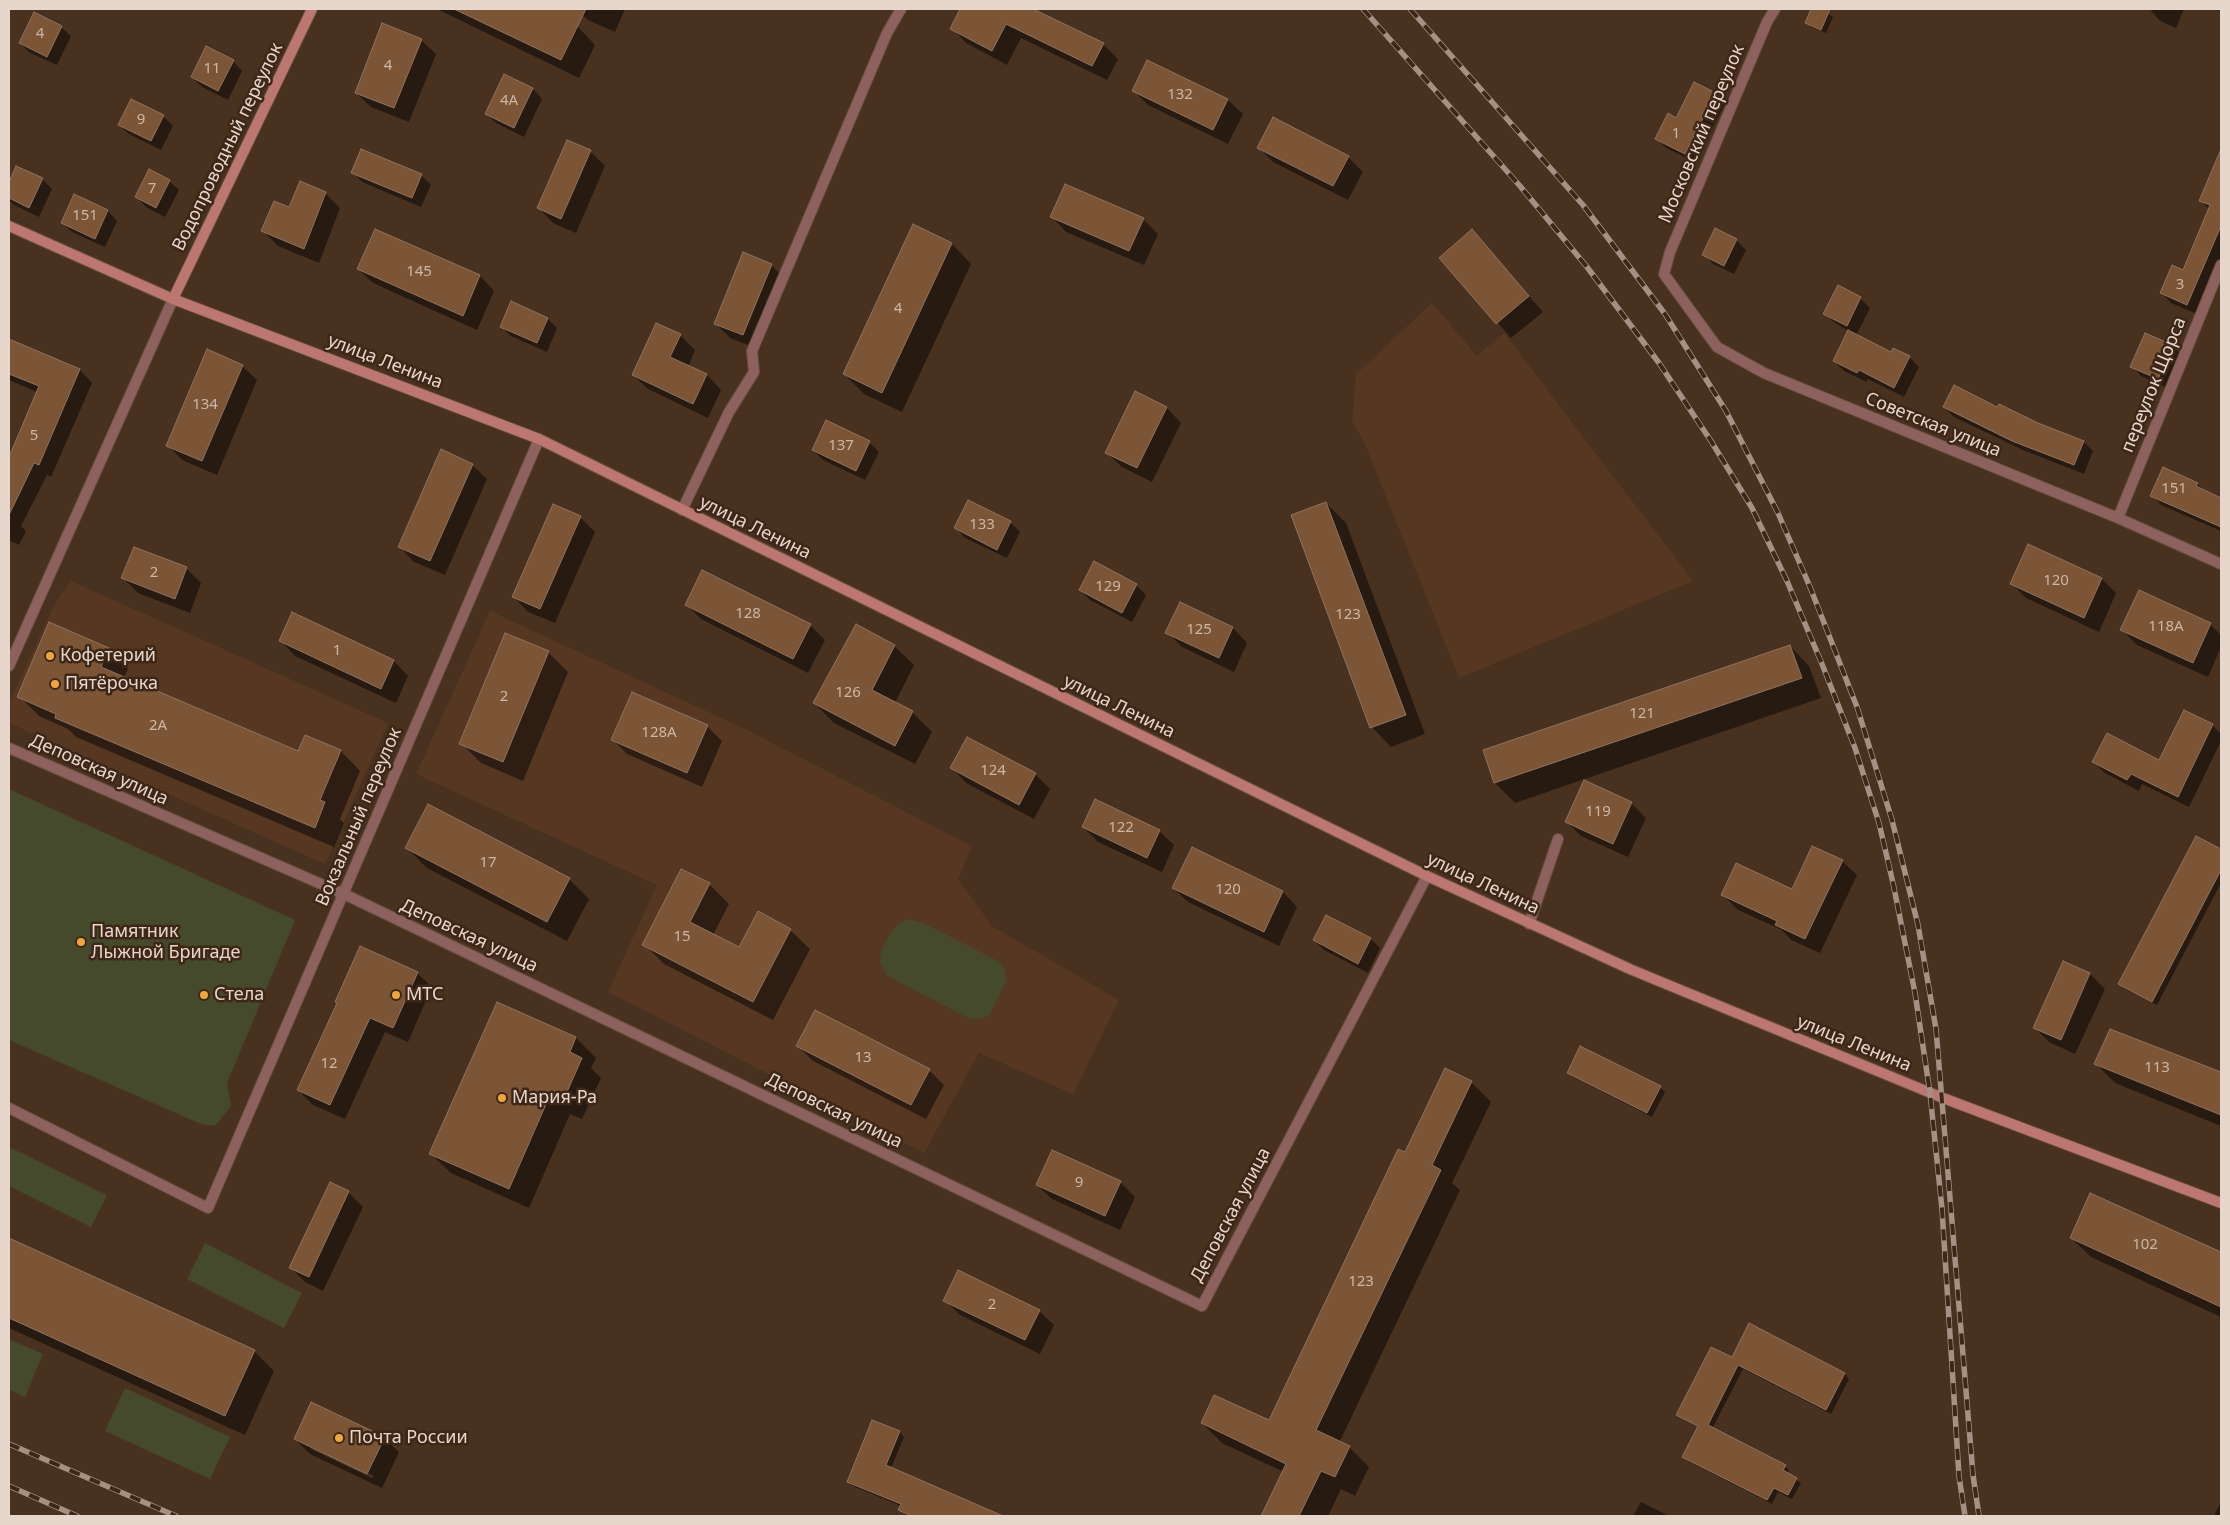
<!DOCTYPE html>
<meta charset="utf-8">
<style>
body{margin:0}
#map{position:relative;width:2230px;height:1525px;overflow:hidden;background:#493120;font-family:"Noto Sans",sans-serif}
canvas{display:block}
.frame{position:absolute;inset:0;border:10px solid #e6d6cc;pointer-events:none}
</style>
<div id="map">
<canvas width="2230" height="1525"></canvas>
<div class="frame"></div>
</div>
<script>
const context = document.querySelector('canvas').getContext('2d');
context.lineJoin = 'round';
function paint(path, color) { context.fillStyle = color; context.fill(path, 'evenodd'); }
const shape = rows => new Path2D(rows.map(r => 'M' + r).join(''));
function stroke(path, color, width, dash) { context.strokeStyle = color; context.lineWidth = width; context.lineCap = dash ? 'butt' : 'round'; context.setLineDash(dash || []); context.stroke(path); }
function write(font, color, halo, rows, align = 'center') {
  context.font = font + ' "Noto Sans",sans-serif'; context.lineWidth = 5; context.setLineDash([]); context.textBaseline = 'middle'; context.strokeStyle = halo; context.fillStyle = color; for (const [text, x, y, turn = 0] of rows) {
    context.save(); context.translate(x, y); context.rotate((+turn || 0) * Math.PI / 180); context.textAlign = isNaN(turn) ? turn : align; if (halo) context.strokeText(text, 0, 0); context.fillText(text, 0, 0); context.restore();
  }
}
paint(shape([
 [1432,303,1477,356,1504,333,1693,581,1459,678,1364,442,1352,421,1356,374],
 [71,581,388,723,325,864,9,723,9,703,55,603],
 [490,611,745,729,972,846,958,879,992,926,1119,1000,1073,1094,979,1053,924,1153,608,992,657,885,416,774]
]), '#563822');
paint(shape([
 [9,789,295,920,227,1083,231,1106,215,1126,201,1124,9,1040],
 [908,919,923,923,998,961,1003,966,1007,979,990,1014,986,1017,972,1020,886,975,880,961,882,949,893,929,901,922],
 [9,1147,107,1195,91,1227,9,1186],
 [205,1243,302,1293,284,1328,187,1279],
 [9,1339,43,1354,25,1397,9,1390],
 [125,1388,230,1437,210,1479,105,1431]
]), '#464a2c');
paint(shape([
 [437,9,540,9,577,26,595,45,579,78],
 [576,9,625,9,615,32,588,20],
 [962,9,1015,9,1037,21,1103,44,1118,59,1107,80,1021,38,1007,65,966,43,952,28],
 [1812,9,1820,9,1833,17,1826,33,1811,27,1807,23],
 [2152,9,2184,9,2176,28,2160,21,2151,11],
 [61,27,71,36,57,65,30,53,20,43],
 [421,40,436,54,409,122,371,107,356,93],
 [233,61,242,71,228,100,202,87,192,77],
 [1148,61,1228,100,1243,114,1228,144,1148,105,1134,91],
 [505,76,533,89,542,99,524,137,496,123,486,114],
 [1715,94,1725,104,1695,162,1666,148,1656,138,1677,119],
 [163,116,173,126,161,150,129,134,119,125],
 [1259,148,1348,157,1363,172,1348,200,1273,162],
 [590,151,605,166,576,233,553,223,539,208],
 [17,168,42,179,52,189,39,217,14,205,9,200,9,185],
 [353,172,421,175,431,185,421,207,362,182],
 [2211,176,2221,180,2221,256,2197,314,2171,303,2162,293,2183,271,2209,209,2201,201],
 [169,181,179,190,165,217,146,207,137,197],
 [325,193,340,208,319,263,278,246,263,231,289,208],
 [75,196,108,211,117,221,105,247,72,232,63,223],
 [1052,217,1143,219,1158,234,1144,265,1066,232],
 [914,226,952,244,971,264,902,412,864,394,844,374],
 [375,230,480,276,494,291,477,330,373,283,358,269],
 [1472,231,1543,312,1511,338,1441,258],
 [1736,240,1746,250,1734,274,1713,264,1704,254],
 [771,265,786,280,758,349,730,338,715,323],
 [1838,287,1860,298,1870,308,1856,336,1892,354,1894,349,1909,357,1919,367,1904,397,1868,379,1867,382,1844,371,1834,361,1849,331,1835,323,1825,314],
 [548,319,557,328,547,352,511,336,501,326],
 [680,335,695,350,688,367,707,375,721,390,708,418,648,389,633,375],
 [9,340,80,370,92,383,51,477,47,475,21,526,26,531,19,545,9,540,9,460,37,392,9,380],
 [2172,346,2182,355,2167,388,2141,376,2132,366],
 [242,366,257,380,217,475,182,460,168,445],
 [1136,393,1167,408,1181,423,1152,482,1122,467,1107,453],
 [1944,407,1998,408,2084,442,2093,451,2084,474,2023,450,1954,417],
 [869,442,879,452,865,480,823,460,813,450],
 [472,465,487,479,445,575,414,562,400,547],
 [2197,484,2205,492,2221,499,2221,531,2161,505,2152,495],
 [1326,503,1346,523,1425,734,1391,747,1372,727],
 [580,517,595,532,555,623,528,612,514,597],
 [1010,522,1020,532,1007,558,965,538,956,528],
 [186,568,201,583,190,613,138,593,123,578],
 [2102,579,2116,593,2099,632,2026,598,2011,583],
 [1136,585,1146,595,1132,622,1090,600,1080,590],
 [686,604,810,625,825,640,808,673,701,619],
 [1180,604,1233,628,1247,643,1234,672,1182,647,1167,632],
 [293,614,394,661,408,676,396,703,295,656,281,641],
 [2210,624,2221,635,2221,647,2208,677,2137,645,2122,630],
 [894,646,914,665,895,703,912,712,932,732,915,764,834,723,814,703],
 [1790,646,1809,666,1821,698,1515,803,1495,783,1484,751],
 [108,649,128,669,124,678,299,753,306,737,341,751,360,771,340,819,344,823,334,847,76,737,68,729,39,716,19,696],
 [548,652,568,672,523,781,481,763,461,743],
 [2212,725,2221,734,2221,741,2189,807,2142,784,2139,791,2105,773,2093,762,2160,762],
 [707,726,722,741,702,787,627,754,613,740],
 [952,768,1035,774,1050,789,1034,819,966,783],
 [1631,803,1646,818,1628,857,1581,836,1566,821],
 [1083,827,1159,831,1174,845,1162,872,1098,842],
 [2197,838,2221,851,2221,883,2157,1005,2124,988,2119,983],
 [407,848,569,879,589,899,567,941,427,868],
 [1192,849,1283,892,1297,907,1279,946,1188,902,1173,888],
 [1842,861,1857,875,1820,953,1791,940,1782,930,1738,910,1723,895,1793,891],
 [709,884,729,904,713,935,740,949,790,930,810,949,773,1020,664,964,644,944],
 [1327,916,1371,939,1380,948,1368,973,1324,950,1314,940],
 [2064,963,2090,974,2105,989,2075,1054,2049,1042,2034,1027],
 [417,973,432,987,408,1042,385,1032,345,1119,313,1105,298,1090,338,1004],
 [498,1003,576,1038,596,1058,591,1068,601,1078,582,1119,570,1114,529,1208,451,1173,431,1154],
 [2111,1030,2221,1074,2221,1126,2115,1083,2095,1063],
 [798,1046,929,1070,944,1085,926,1119,813,1061],
 [1568,1073,1660,1087,1665,1092,1652,1117,1573,1077],
 [1471,1082,1491,1102,1452,1183,1460,1190,1339,1443,1349,1447,1369,1467,1355,1496,1341,1489,1328,1516,1263,1516,1284,1472,1222,1443,1202,1423,1269,1422,1405,1154],
 [1052,1151,1120,1182,1135,1197,1120,1230,1052,1199,1037,1185],
 [348,1192,363,1207,323,1291,305,1282,291,1268],
 [2091,1195,2221,1254,2221,1317,2091,1257,2071,1238],
 [9,1239,254,1351,274,1371,245,1435,9,1328],
 [945,1300,1039,1311,1054,1325,1040,1354,960,1315],
 [1750,1325,1845,1374,1849,1379,1831,1414,1743,1369,1712,1429,1785,1466,1789,1470,1787,1474,1801,1483,1792,1499,1778,1492,1772,1504,1688,1461,1683,1456,1699,1427,1678,1414,1732,1359],
 [873,1421,900,1432,904,1437,891,1468,988,1514,987,1516,909,1516,900,1510,901,1506,853,1486,848,1481],
 [384,1438,399,1452,382,1488,310,1454,295,1439],
 [311,1446,374,1476,372,1478,311,1449],
 [2221,1501,2221,1516,2214,1516],
 [1641,1502,1669,1516,1633,1516]
]), '#0007');
const building = shape([
 [454,9,586,9,561,60,454,9],
 [960,9,1033,9,1104,43,1092,66,1006,24,992,51,950,29,960,9],
 [1811,9,1830,9,1821,30,1805,23,1811,9],
 [34,12,62,26,47,57,19,43,34,12],
 [382,23,422,39,394,108,355,93,382,23],
 [206,46,234,60,218,91,191,77,206,46],
 [1147,60,1228,99,1213,130,1132,91,1147,60],
 [504,74,533,88,514,128,485,114,504,74],
 [1694,82,1716,93,1685,154,1655,139,1668,113,1676,118,1694,82],
 [131,99,164,115,151,141,118,125,131,99],
 [1273,117,1349,156,1333,186,1257,148,1273,117],
 [567,140,591,150,561,219,537,208,567,140],
 [361,149,422,174,412,198,351,173,361,149],
 [2221,149,2221,226,2187,305,2160,293,2172,265,2183,270,2210,205,2199,201,2221,149],
 [16,166,43,178,29,208,9,198,9,182,16,166],
 [149,169,170,180,156,208,135,197,149,169],
 [300,181,326,192,304,249,261,231,274,201,289,207,300,181],
 [1065,184,1144,218,1129,251,1050,217,1065,184],
 [74,194,108,210,95,239,61,223,74,194],
 [913,224,952,243,882,393,843,374,913,224],
 [1715,228,1737,239,1724,266,1702,255,1715,228],
 [375,229,480,275,463,316,357,269,375,229],
 [1472,229,1529,296,1496,324,1439,258,1472,229],
 [743,252,772,264,743,335,714,324,743,252],
 [1838,285,1861,297,1847,326,1823,314,1838,285],
 [511,301,548,318,537,343,500,327,511,301],
 [656,323,681,334,670,357,707,374,693,404,632,375,656,323],
 [1848,330,1891,352,1893,348,1910,356,1894,388,1859,370,1857,373,1833,361,1848,330],
 [2145,333,2173,345,2158,379,2130,367,2145,333],
 [9,339,80,369,39,465,34,463,9,515,9,457,39,386,9,374,9,339],
 [207,349,243,365,202,461,166,446,207,349],
 [1954,385,1997,407,1999,404,2038,423,2084,441,2074,465,2012,441,1943,407,1954,385],
 [1135,391,1167,407,1137,468,1105,453,1135,391],
 [826,420,870,441,856,471,812,450,826,420],
 [441,449,473,464,430,561,398,547,441,449],
 [2163,467,2198,483,2196,486,2221,498,2221,527,2150,496,2163,467],
 [968,500,1011,521,997,550,954,528,968,500],
 [1326,502,1406,715,1370,728,1291,515,1326,502],
 [553,504,581,516,540,609,512,597,553,504],
 [2028,544,2102,578,2084,618,2010,584,2028,544],
 [134,547,187,567,175,599,121,578,134,547],
 [1094,561,1137,584,1122,613,1079,590,1094,561],
 [702,570,811,624,793,659,685,605,702,570],
 [2139,590,2211,623,2193,663,2120,630,2139,590],
 [1180,602,1233,627,1219,658,1165,633,1180,602],
 [292,612,394,660,381,689,279,641,292,612],
 [49,622,109,648,101,667,298,751,305,735,341,750,320,800,325,802,315,828,55,718,56,714,17,697,49,622],
 [856,624,895,645,872,690,913,711,895,746,813,703,856,624],
 [505,633,549,651,503,762,459,744,505,633],
 [1790,645,1802,678,1494,783,1483,750,1790,645],
 [632,692,708,725,687,773,611,740,632,692],
 [2184,710,2213,724,2178,797,2131,774,2127,780,2092,762,2107,733,2159,760,2184,710],
 [967,737,1036,773,1019,805,950,768,967,737],
 [1584,780,1632,802,1613,844,1565,822,1584,780],
 [1095,799,1160,830,1147,858,1082,827,1095,799],
 [428,804,570,878,547,922,405,848,428,804],
 [2196,836,2221,849,2221,870,2152,1002,2118,984,2196,836],
 [1812,846,1843,860,1805,939,1775,925,1777,921,1721,895,1736,863,1792,889,1812,846],
 [1192,847,1283,891,1264,932,1172,888,1192,847],
 [681,869,710,883,690,922,739,947,758,911,791,929,753,1002,642,945,681,869],
 [1326,915,1371,938,1358,964,1313,940,1326,915],
 [360,946,418,972,393,1028,370,1018,330,1105,297,1090,337,1003,335,1002,360,946],
 [2063,961,2090,973,2061,1040,2033,1028,2063,961],
 [497,1002,576,1037,570,1052,582,1058,563,1101,550,1095,509,1189,429,1154,497,1002],
 [815,1010,930,1069,911,1105,796,1046,815,1010],
 [2110,1029,2221,1072,2221,1115,2094,1064,2110,1029],
 [1580,1046,1661,1086,1647,1113,1567,1073,1580,1046],
 [1445,1068,1472,1081,1432,1165,1441,1170,1316,1430,1350,1446,1335,1477,1321,1471,1299,1516,1261,1516,1286,1464,1201,1423,1214,1395,1269,1420,1398,1149,1405,1152,1445,1068],
 [1052,1150,1121,1181,1105,1216,1036,1185,1052,1150],
 [330,1182,349,1191,309,1277,289,1268,330,1182],
 [2090,1193,2221,1252,2221,1307,2070,1238,2090,1193],
 [9,1238,255,1350,225,1416,9,1318,9,1238],
 [958,1270,1040,1310,1025,1340,943,1301,958,1270],
 [1749,1323,1845,1373,1826,1410,1738,1365,1708,1425,1786,1465,1783,1470,1797,1478,1788,1495,1774,1488,1767,1500,1682,1457,1698,1426,1676,1415,1711,1347,1732,1357,1749,1323],
 [311,1402,385,1437,367,1474,294,1439,311,1402],
 [872,1420,900,1431,886,1465,1003,1516,912,1516,898,1510,901,1504,847,1482,872,1420]
]);
paint(building, '#7c5536');
stroke(building, '#8e735f', 1);
const street = shape([
 [1775,9,1767,22,1670,252,1664,274,1717,347,1764,373,2118,518,2221,564],
 [682,510,729,412,754,372,752,351,887,33,901,9],
 [2118,518,2221,265],
 [9,666,173,299],
 [9,748,344,894,1202,1306,1427,876],
 [1529,924,1558,839],
 [9,1108,208,1208,539,439]
]);
const secondary = shape([
 [9,226,173,299,539,439,1427,876,1632,970,1943,1098,2221,1203],
 [173,299,312,9]
]);
stroke(street, '#654f3f', 12);
stroke(secondary, '#654f3f', 12);
stroke(street, '#8d615d', 10);
stroke(secondary, '#bc7771', 10);
const rail = shape([
 [1363,9,1520,186,1587,267,1659,363,1711,441,1752,508,1787,581,1822,664,1855,748,1879,823,1893,883,1915,993,1930,1093,1942,1209,1959,1476,1965,1516],
 [1410,9,1583,205,1665,314,1726,411,1778,513,1810,587,1857,707,1892,820,1918,925,1936,1029,1973,1475,1979,1516],
 [9,1444,176,1516],
 [9,1486,77,1516]
]);
stroke(rail, '#a49184', 5.5);
stroke(rail, '#3e2716', 4, [11]);
for (const [x, y, r, color] of [
 [50,656,5,"#efa73d"],
 [55,684,5,"#efa73d"],
 [81,942,5,"#efa73d"],
 [204,995,5,"#efa73d"],
 [396,995,5,"#efa73d"],
 [502,1098,5,"#efa73d"],
 [339,1438,5,"#efa73d"]
]) { const dot = new Path2D(); dot.arc(x, y, r, 0, 2 * Math.PI); context.fillStyle = color; context.fill(dot); stroke(dot, '#3e2716', 2); }
write('15px', '#ccb6a6', null, [
 ["4",40,34],
 ["4",388,66],
 ["11",212,69],
 ["132",1180,95],
 ["4А",509,101],
 ["9",141,120],
 ["1",1676,134],
 ["7",152,189],
 ["151",85,216],
 ["145",419,272],
 ["3",2180,285],
 ["4",898,309],
 ["134",205,405],
 ["5",34,436],
 ["137",841,446],
 ["151",2174,489],
 ["133",982,525],
 ["2",154,573],
 ["120",2056,581],
 ["129",1108,587],
 ["128",748,614],
 ["123",1348,615],
 ["118А",2166,627],
 ["125",1199,630],
 ["1",337,651],
 ["126",848,693],
 ["2",504,697],
 ["121",1642,714],
 ["2А",158,726],
 ["128А",659,733],
 ["124",993,771],
 ["119",1598,812],
 ["122",1121,828],
 ["17",488,863],
 ["120",1228,890],
 ["15",682,937],
 ["13",863,1058],
 ["12",329,1064],
 ["113",2157,1068],
 ["9",1079,1183],
 ["102",2145,1245],
 ["123",1361,1282],
 ["2",992,1305]
]);
write('18px', '#e6d6cc', '#3e2716', [
 ["Московский переулок",1702,134,-67],
 ["Водопроводный переулок",228,147,-64],
 ["улица Ленина",385,362,21],
 ["переулок Щорса",2154,385,-68],
 ["Советская улица",1933,425,22],
 ["улица Ленина",755,528,26],
 ["улица Ленина",1119,707,26],
 ["Деповская улица",99,770,24],
 ["Вокзальный переулок",359,817,-67],
 ["улица Ленина",1483,884,25],
 ["Деповская улица",469,936,25],
 ["улица Ленина",1854,1044,22],
 ["Деповская улица",834,1111,26],
 ["Деповская улица",1231,1215,-62]
]);
write('18px', '#e6d6cc', '#3e2716', [
 ["Кофетерий",60,656],
 ["Пятёрочка",65,684],
 ["Памятник",91,932],
 ["Лыжной Бригаде",91,953],
 ["Стела",214,995],
 ["МТС",406,995],
 ["Мария-Ра",512,1098],
 ["Почта России",349,1438]
], 'left');
</script>
